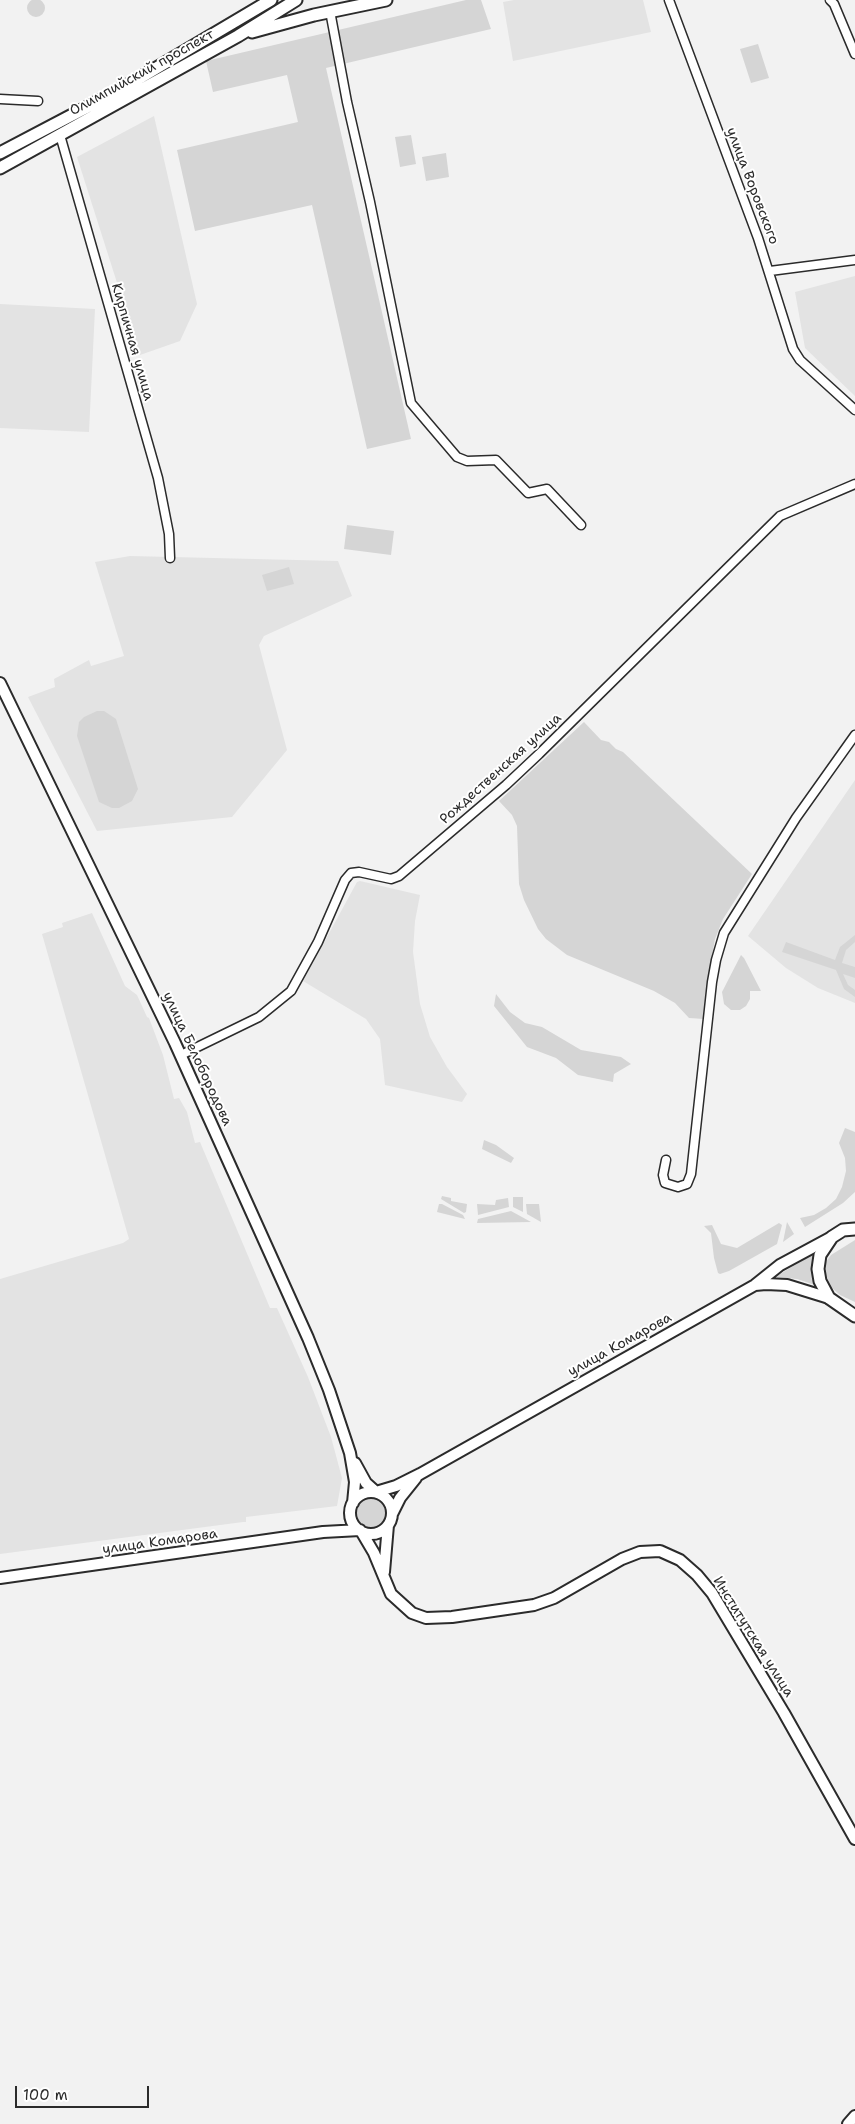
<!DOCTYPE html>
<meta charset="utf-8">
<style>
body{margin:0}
#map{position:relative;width:855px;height:2124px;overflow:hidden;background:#f2f2f2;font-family:"Shantell Sans",sans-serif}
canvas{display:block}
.scale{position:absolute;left:15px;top:2086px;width:134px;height:22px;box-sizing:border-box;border:2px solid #2b2b2b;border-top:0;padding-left:6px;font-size:15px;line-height:18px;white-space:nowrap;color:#2b2b2b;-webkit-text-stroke:4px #fff;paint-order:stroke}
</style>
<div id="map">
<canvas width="855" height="2124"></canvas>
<div class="scale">100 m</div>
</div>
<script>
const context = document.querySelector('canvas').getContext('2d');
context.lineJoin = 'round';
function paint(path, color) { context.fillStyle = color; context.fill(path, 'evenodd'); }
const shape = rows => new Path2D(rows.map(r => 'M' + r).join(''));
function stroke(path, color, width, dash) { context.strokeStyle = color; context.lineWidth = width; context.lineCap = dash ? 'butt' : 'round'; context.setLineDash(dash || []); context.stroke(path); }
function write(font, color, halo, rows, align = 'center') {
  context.font = font + ' "Shantell Sans",sans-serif'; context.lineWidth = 4; context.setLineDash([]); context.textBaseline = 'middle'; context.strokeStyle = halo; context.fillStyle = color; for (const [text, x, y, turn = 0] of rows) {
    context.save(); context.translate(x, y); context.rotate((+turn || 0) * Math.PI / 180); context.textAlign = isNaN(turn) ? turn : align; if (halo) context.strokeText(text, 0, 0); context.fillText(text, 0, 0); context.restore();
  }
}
paint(shape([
 [514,0,643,0,651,32,513,61,503,2],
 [154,116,197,304,180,341,140,355,77,157],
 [855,276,855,396,805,348,795,292],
 [0,304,95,309,89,432,0,428],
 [130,556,338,561,352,596,264,636,259,645,287,750,232,817,97,831,28,697,55,687,54,679,89,660,91,666,124,656,95,562],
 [855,780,855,1003,818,988,786,968,748,936],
 [360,881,420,895,415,921,413,952,420,1004,430,1037,447,1067,467,1094,462,1102,385,1085,380,1039,366,1019,303,981,357,882],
 [92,913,125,986,137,995,147,1017,149,1018,163,1055,174,1099,179,1098,187,1112,195,1143,200,1142,270,1308,277,1308,308,1377,331,1437,342,1478,337,1506,246,1517,246,1522,243,1522,0,1554,0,1279,123,1243,129,1239,42,934,63,927,62,923]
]), '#e3e3e3');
paint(shape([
 '27 8a9 9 0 1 1 18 0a9 9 0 1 1-18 0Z',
 [466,0,481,0,491,29,326,68,411,439,367,449,312,205,195,231,177,150,298,122,287,75,213,92,206,61],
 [758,44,769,78,751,83,740,49],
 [411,135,416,164,400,167,395,137],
 [446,153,449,177,426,181,422,157],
 [347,525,394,531,391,555,344,549],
 [289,567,294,584,267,591,262,575],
 [97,711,104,711,116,719,138,789,132,801,119,808,112,808,99,802,77,736,79,722,84,717],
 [584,722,601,740,609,742,616,749,623,752,752,874,723,919,715,939,708,978,704,1019,689,1018,675,1003,654,991,567,955,546,939,538,929,524,900,519,884,517,826,512,815,499,801],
 [855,935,855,942,846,950,842,963,855,967,855,978,843,974,848,985,855,990,855,997,844,989,836,970,782,952,786,942,835,960,840,947],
 [741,955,744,958,761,991,750,991,750,999,746,1006,740,1010,731,1010,724,1004,722,992],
 [496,994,510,1012,525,1023,542,1027,581,1050,621,1057,631,1064,614,1074,613,1082,578,1075,556,1058,527,1047,494,1006],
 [845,1128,855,1132,855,1192,843,1203,805,1227,800,1218,814,1215,826,1208,836,1199,842,1187,846,1171,845,1158,839,1143],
 [484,1140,496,1145,514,1158,511,1163,482,1149],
 [442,1196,451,1198,451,1201,467,1204,466,1212,464,1213,441,1199],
 [513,1197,523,1197,523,1212,513,1207],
 [508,1198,509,1207,478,1215,477,1204,495,1205,496,1200],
 [439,1204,442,1204,463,1215,465,1219,437,1212],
 [526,1204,539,1204,541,1222,527,1214],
 [511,1211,531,1222,477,1223,478,1219],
 [787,1222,794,1234,783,1242],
 [779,1223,782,1225,777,1244,729,1271,720,1274,718,1273,714,1258,711,1233,704,1226,712,1225,721,1244,737,1248],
 [855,1240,855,1302,840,1295,832,1288,825,1273,826,1262,831,1255],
 [815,1253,812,1272,815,1285,797,1279,775,1277],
 '355 1512a16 16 0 1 1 32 0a16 16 0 1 1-32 0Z'
]), '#d5d5d5');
const minor = shape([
 [669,0,758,238,793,349,800,360,855,410],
 [830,0,834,4,855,54],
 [330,11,347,102,370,202,411,403,457,457,467,461,496,460,528,493,547,489,581,525],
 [0,99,38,101],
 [60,135,158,478,169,534,170,558],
 [770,271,855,260],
 [181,1055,259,1017,291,991,318,942,345,880,351,873,359,872,391,879,399,876,506,785,539,754,780,516,855,484],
 [666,1160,663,1175,665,1183,678,1187,687,1184,691,1174,712,982,716,960,724,933,796,818,855,735]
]);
const tertiary = shape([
 [0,683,175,1043,308,1338,329,1390,350,1453,355,1482,353,1503],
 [755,1285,766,1284,787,1285,829,1298],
 [355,1463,366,1483,376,1492],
 [376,1492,396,1486,420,1474,755,1285,780,1265,832,1237],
 '350 1513a21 21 0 1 1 42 0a21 21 0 1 1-42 0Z',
 [392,1514,400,1498,416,1478],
 [361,1531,374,1553,391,1594,412,1613,426,1618,452,1617,534,1605,554,1598,622,1559,640,1552,660,1551,680,1560,697,1575,712,1593,784,1713,855,1839],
 [384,1572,388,1525],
 [0,1578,323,1532,360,1530],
 [848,2124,855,2116]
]);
const secondary = shape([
 [252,32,314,15,386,0],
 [0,153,116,92,271,0],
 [0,168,238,36,296,0],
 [855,1229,843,1230,832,1237,820,1255,818,1269,820,1281,829,1298,855,1316]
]);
stroke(minor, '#2b2b2b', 11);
stroke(tertiary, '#2b2b2b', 14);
stroke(secondary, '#2b2b2b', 15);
stroke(minor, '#fff', 8);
stroke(tertiary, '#fff', 10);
stroke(secondary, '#fff', 11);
write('14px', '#2b2b2b', '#fff', [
 ["Олимпийский проспект",142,73,-29],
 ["улица Воровского",752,186,69],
 ["Кирпичная улица",132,342,74],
 ["Рождественская улица",501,769,-42],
 ["улица Белобородова",197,1059,65],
 ["улица Комарова",620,1345,-29],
 ["улица Комарова",160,1542,-8],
 ["Институтская улица",753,1637,58]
]);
</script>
